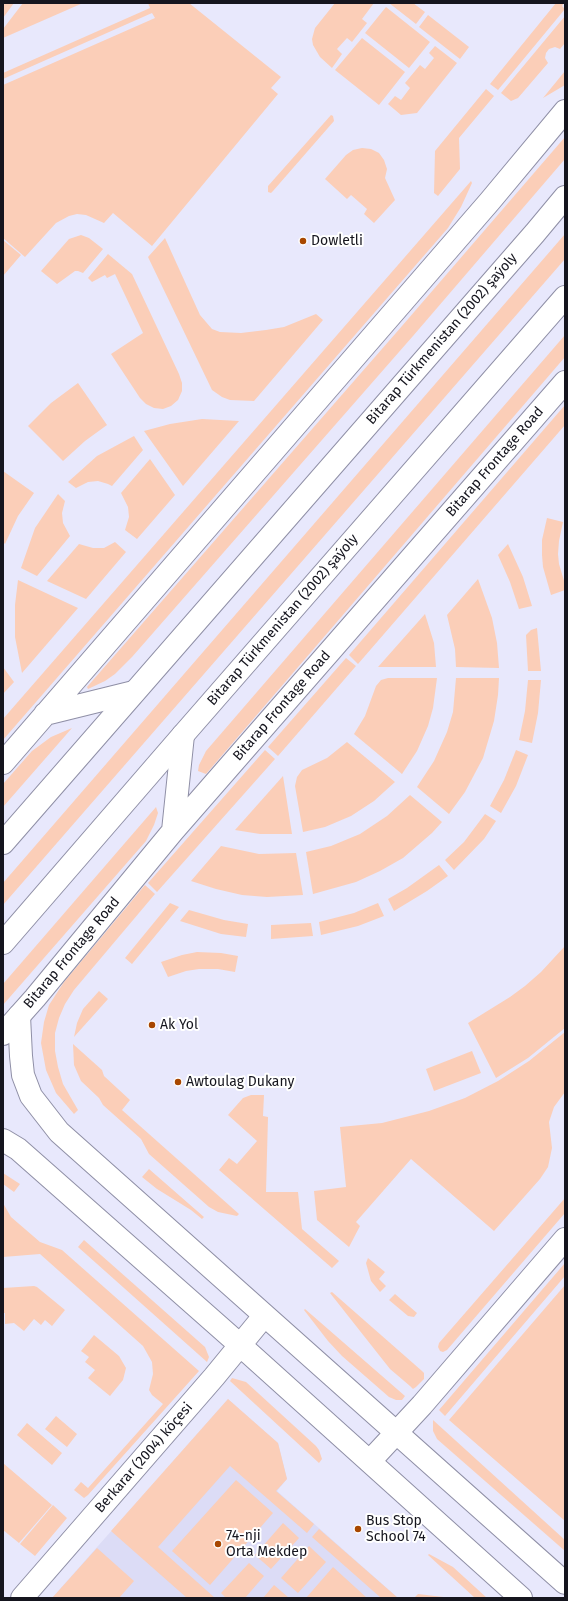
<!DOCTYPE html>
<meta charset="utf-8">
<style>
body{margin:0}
#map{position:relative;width:568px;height:1601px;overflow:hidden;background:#e8e8fc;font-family:"Fira Sans",sans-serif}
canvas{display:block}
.frame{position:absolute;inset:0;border:4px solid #15151e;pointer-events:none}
</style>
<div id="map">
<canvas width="568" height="1601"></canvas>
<div class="frame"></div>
</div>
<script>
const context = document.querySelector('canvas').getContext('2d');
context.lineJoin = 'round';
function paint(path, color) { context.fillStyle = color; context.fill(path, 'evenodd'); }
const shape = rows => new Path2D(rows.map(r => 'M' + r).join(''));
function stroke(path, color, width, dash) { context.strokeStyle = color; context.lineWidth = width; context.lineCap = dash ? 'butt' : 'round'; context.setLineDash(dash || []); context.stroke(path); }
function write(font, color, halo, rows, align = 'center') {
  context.font = font + ' "Fira Sans",sans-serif'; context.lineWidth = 4; context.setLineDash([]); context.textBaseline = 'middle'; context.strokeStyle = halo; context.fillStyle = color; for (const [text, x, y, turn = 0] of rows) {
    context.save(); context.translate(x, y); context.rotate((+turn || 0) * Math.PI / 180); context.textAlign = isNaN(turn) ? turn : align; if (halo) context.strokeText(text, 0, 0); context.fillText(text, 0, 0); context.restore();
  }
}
paint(shape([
 [228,1399,278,1443,287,1479,277,1491,398,1598,52,1598]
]), '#dcdcf6');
paint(shape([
 [3,3,14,3,3,18],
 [23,3,83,3,3,38,3,29],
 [148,3,189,3,281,77,271,88,278,94,152,246,113,213,104,223,86,215,77,214,69,216,56,223,25,257,3,238,3,85,155,18,152,13,3,79,3,73,150,8],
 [335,3,374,3,362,19,367,23,352,42,347,38,337,49,342,54,332,68,320,57,313,45,312,39,315,28],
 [389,3,413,3,425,12,416,24],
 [556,3,564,3,562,6,565,9,498,90,490,84],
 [386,7,430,42,409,68,365,33],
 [428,15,469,47,460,59,419,27],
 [565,16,565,43,560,49,555,47,549,49,546,53,545,58,548,63,518,98,511,101,501,93],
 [362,38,405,72,379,105,335,70],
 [435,46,457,63,417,113,401,115,388,104,395,96,401,100,410,88,405,83,420,65,425,69,434,58,429,53],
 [565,71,565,85,543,98],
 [486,89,494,96,459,138,460,169,438,196,434,193,435,151],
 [331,115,333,116,334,121,273,191,271,193,268,192,268,186],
 [565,137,565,159,413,336,132,657,115,674,105,681,88,689,87,687,402,326],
 [362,148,371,149,379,153,384,160,387,169,385,178,395,200,374,223,364,214,367,209,351,195,347,199,325,179,346,155,353,150],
 [471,181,472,183,461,207,448,228,3,740,3,719],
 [565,234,565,259,3,905,3,883],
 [81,235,89,238,103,249,83,273,78,271,75,271,57,284,41,271,69,239],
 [165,238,200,315,212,329,220,332,241,333,266,330,284,327,316,314,323,320,254,401,230,400,222,397,212,390,148,257],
 [3,240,21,255,3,276],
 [108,254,132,274,179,374,182,383,182,391,178,400,171,406,163,409,154,408,146,404,140,398,111,354,143,333,115,274,107,278,105,275,92,282,88,278],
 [565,335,565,357,206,774,198,771,199,765,206,751],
 [78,383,107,425,85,441,63,461,28,426,51,403],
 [565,405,565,425,358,664,349,655],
 [202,419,239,421,183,486,144,431,170,424],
 [134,436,143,450,112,486,108,484,98,481,88,482,76,488,68,482,97,456],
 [150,459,175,495,137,539,125,530,129,517,128,507,121,493],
 [3,471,34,493,18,516,5,544,3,542],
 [58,494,65,501,62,513,63,523,70,536,37,576,21,568,35,528],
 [547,518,563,522,559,541,558,554,559,564,565,584,565,590,551,595,543,567,542,555,542,540],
 [115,542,126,552,86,599,47,581,79,544,93,548,104,548],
 [508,544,523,577,532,606,519,609,510,582,498,555],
 [478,579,492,618,497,643,499,668,456,667,455,649,447,615],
 [18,580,78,608,22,673,15,637,15,605],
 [425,614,434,643,436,667,378,667],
 [537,628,541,671,528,671,526,635,531,630],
 [346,658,356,666,278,756,268,747],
 [3,667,14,682,3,694],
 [388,678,437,678,433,708,428,726,417,751,402,774,354,734,365,716,376,686,381,680],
 [456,678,499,678,498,695,494,721,483,758,465,792,449,814,417,787,434,761,447,732,453,712],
 [528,680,541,680,538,713,532,743,519,740,525,711],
 [72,728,3,807,3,784,32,751,51,737],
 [347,742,395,782,374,801,351,816,325,827,303,832,295,786,297,777,302,770,327,758],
 [265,750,275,759,157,892,148,883],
 [516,750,528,755,516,786,501,813,490,806,504,780],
 [283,776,292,834,260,834,235,830],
 [410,795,442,822,432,833,403,858,380,871,356,882,313,894,306,852,331,846,360,834,387,816],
 [156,807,158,813,154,825,146,841,3,1005,3,984],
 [485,814,496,821,484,839,454,870,445,860,464,842],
 [221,846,259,854,296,853,303,895,267,897,242,895,216,889,191,881],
 [439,865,448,876,427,891,394,911,388,899,407,888],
 [145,885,155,894,74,990,65,1004,59,1018,55,1033,55,1051,58,1067,63,1084,78,1110,74,1114,56,1093,46,1070,41,1043,44,1022,49,1005,64,982],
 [170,903,179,907,132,964,125,958],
 [378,903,384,916,358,926,321,935,319,922,354,913],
 [189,910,224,920,248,924,246,937,221,934,180,921],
 [311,923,313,936,271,939,271,925],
 [565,946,565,1028,528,1058,496,1078,468,1023,510,997,525,986,541,972],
 [197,952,221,953,238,956,235,972,218,969,199,969,186,971,168,977,161,962,182,955],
 [99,991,108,999,74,1037,77,1023,83,1009],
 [565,1032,565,1092,554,1107,549,1122,552,1148,548,1167,540,1179,494,1231,411,1159,356,1222,360,1226,349,1247,317,1220,314,1191,346,1187,340,1127,382,1123,429,1111,465,1098,498,1081,529,1061],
 [73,1044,102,1070,104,1076,130,1100,122,1110,239,1214,237,1216,218,1212,209,1207,149,1154,141,1139,103,1105,99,1098,81,1081,74,1065],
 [472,1051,481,1073,434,1091,426,1069],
 [251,1095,264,1095,263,1116,268,1117,266,1192,298,1192,302,1229,339,1261,332,1268,219,1170,229,1158,237,1164,257,1141,228,1115,243,1098],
 [149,1169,204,1217,202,1219,191,1210,157,1189,142,1177],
 [3,1173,20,1184,14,1192,3,1184],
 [565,1198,565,1213,447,1350,443,1352,440,1351,438,1347,439,1343],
 [3,1203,11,1217,40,1242,62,1250,199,1371,88,1495,84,1498,74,1490,81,1482,88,1488,163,1404,152,1395,149,1390,153,1374,152,1362,143,1346,40,1254,3,1257],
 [84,1240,205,1347,209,1357,207,1362,78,1247],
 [368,1258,385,1272,379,1279,386,1286,380,1292,371,1281,366,1263],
 [565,1263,565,1276,445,1416,439,1410],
 [565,1285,565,1521,449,1420],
 [34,1286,37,1287,65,1310,52,1326,45,1320,41,1325,34,1319,24,1331,14,1323,5,1324,5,1313,3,1313,3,1288],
 [332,1292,422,1371,424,1373,424,1379,416,1387,413,1389,410,1386,390,1369,330,1293],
 [395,1294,417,1313,414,1317,408,1316,389,1300],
 [305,1309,405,1396,402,1400,396,1400,389,1397,342,1356,328,1341,304,1310],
 [94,1335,119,1356,126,1368,123,1380,110,1396,88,1378,95,1370,85,1362,89,1357,81,1351],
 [232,1378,246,1382,316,1446,319,1450,322,1459,319,1463,230,1381],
 [228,1399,278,1443,287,1479,276,1491,314,1524,307,1533,230,1466,158,1547,215,1598,187,1598,111,1531],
 [56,1416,77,1434,67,1447,45,1429],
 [433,1420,565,1540,565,1551,437,1439,433,1431],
 [27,1423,62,1453,52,1465,17,1435],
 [3,1463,52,1505,19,1543,3,1530],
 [236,1480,273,1513,210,1585,172,1551],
 [53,1505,67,1518,35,1556,20,1544],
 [283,1523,299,1538,271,1569,255,1555],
 [319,1529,398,1598,381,1598,312,1537],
 [309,1546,326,1562,298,1593,281,1578],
 [97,1548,134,1581,119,1598,52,1598],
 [429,1554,453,1567,487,1598,475,1598,428,1555],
 [249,1563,264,1576,245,1598,226,1598,221,1593],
 [333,1567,367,1598,306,1598],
 [274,1585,289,1598,263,1598],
 [418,1594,452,1598,414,1598]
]), '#fbceb8');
const street = shape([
 [45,714,134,692],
 [3,763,490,201,565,111],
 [173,831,183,735],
 [3,1034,35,998,173,831,565,382],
 [370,1461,422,1405,565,1239]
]);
const secondary = shape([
 [19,1016,21,1056,23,1075,31,1096,59,1132,565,1583],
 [3,1140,18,1149,240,1345,521,1598],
 [22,1598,214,1377,264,1316]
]);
const primary = shape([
 [3,843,535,233,565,197],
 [3,943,183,735,565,297]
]);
stroke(street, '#8f8fa6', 24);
stroke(secondary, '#8f8fa6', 24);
stroke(primary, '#8f8fa6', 24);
stroke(street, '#fff', 22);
stroke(secondary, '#fff', 22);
stroke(primary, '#fff', 22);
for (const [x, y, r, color] of [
 [303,241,4,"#a84700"],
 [152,1025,4,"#a84700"],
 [178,1082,4,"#a84700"],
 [358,1529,4,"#a84700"],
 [218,1544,4,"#a84700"]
]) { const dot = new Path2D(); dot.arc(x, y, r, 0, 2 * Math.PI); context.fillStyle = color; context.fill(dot); stroke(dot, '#fff', 1.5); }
write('14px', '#15151e', '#fff', [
 ["Dowletli",311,241],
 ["Ak Yol",160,1025],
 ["Awtoulag Dukany",186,1082],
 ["Bus Stop",366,1521],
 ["School 74",366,1537],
 ["74-nji",226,1536],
 ["Orta Mekdep",226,1552]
], 'left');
write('14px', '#15151e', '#fff', [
 ["Bitarap Türkmenistan (2002) şaýoly",442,339,-49],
 ["Bitarap Frontage Road",495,462,-49],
 ["Bitarap Türkmenistan (2002) şaýoly",283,620,-49],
 ["Bitarap Frontage Road",282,706,-49],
 ["Bitarap Frontage Road",72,953,-50],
 ["Berkarar (2004) köçesi",144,1458,-49]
]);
</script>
